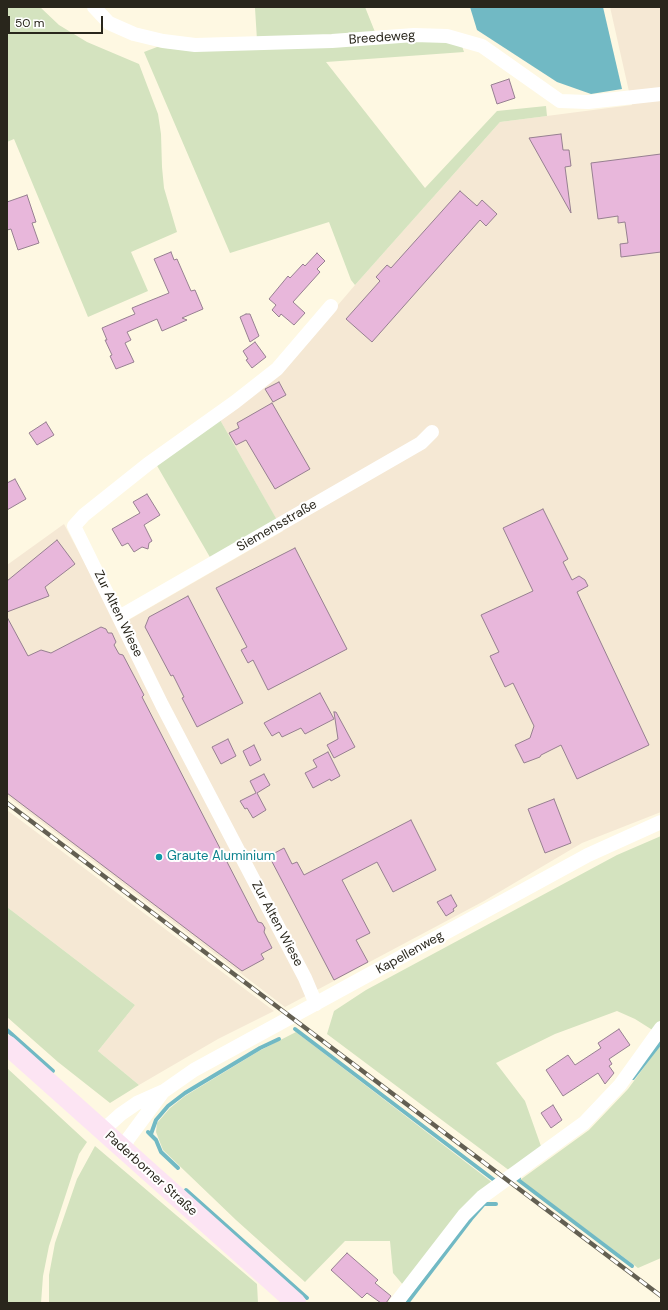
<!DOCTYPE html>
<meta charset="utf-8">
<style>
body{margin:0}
#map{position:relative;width:668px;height:1310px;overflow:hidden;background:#fef8e2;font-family:"DM Sans",sans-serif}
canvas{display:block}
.frame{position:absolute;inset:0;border:8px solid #29261c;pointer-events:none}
.scale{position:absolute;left:8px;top:16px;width:95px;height:18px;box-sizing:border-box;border:2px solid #29261c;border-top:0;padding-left:5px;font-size:12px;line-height:14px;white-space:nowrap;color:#29261c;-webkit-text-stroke:3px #fff;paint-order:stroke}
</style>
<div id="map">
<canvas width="668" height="1310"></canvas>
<div class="frame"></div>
<div class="scale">50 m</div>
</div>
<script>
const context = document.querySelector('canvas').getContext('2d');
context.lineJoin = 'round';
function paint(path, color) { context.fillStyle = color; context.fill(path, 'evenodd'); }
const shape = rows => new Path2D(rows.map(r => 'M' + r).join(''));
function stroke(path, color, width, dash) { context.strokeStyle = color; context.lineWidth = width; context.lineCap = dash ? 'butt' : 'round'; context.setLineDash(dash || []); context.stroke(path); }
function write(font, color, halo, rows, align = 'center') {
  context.font = font + ' "DM Sans",sans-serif'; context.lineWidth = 4; context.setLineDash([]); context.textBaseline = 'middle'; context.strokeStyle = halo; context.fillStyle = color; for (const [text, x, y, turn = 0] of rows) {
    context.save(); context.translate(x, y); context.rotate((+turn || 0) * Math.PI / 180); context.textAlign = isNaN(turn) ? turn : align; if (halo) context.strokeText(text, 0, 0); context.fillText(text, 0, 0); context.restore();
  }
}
paint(shape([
 [610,7,661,7,661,812,582,843,484,901,285,1007,7,796,7,565,64,524,118,626,283,531,219,418,280,373,355,285,500,122,632,105],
 [7,810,274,1011,218,1039,139,1085,98,1051,135,1005,7,907]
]), '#f5e8d4');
paint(shape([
 [7,7,40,7,59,25,87,42,139,64,158,114,161,134,162,167,164,188,177,232,131,252,148,291,88,317,14,139,7,142],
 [257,7,365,7,375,32,257,40,255,8],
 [413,41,461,43,464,52,326,62,425,188,497,111,546,106,547,116,500,122,355,285,351,280,329,222,230,253,144,52,157,47,193,51],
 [219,418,277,520,211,559,156,464],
 [661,836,661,1258,638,1268,520,1180,589,1130,628,1089,656,1051,654,1031,635,1019,617,1011,555,1034,496,1063,525,1101,542,1149,510,1171,327,1034,334,1011,366,990,617,855],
 [7,907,135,1005,98,1051,139,1085,110,1103,58,1062,7,1017],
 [296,1032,493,1183,404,1286,393,1273,390,1241,345,1241,305,1282,236,1220,163,1150,156,1132,157,1123,170,1108,185,1096,259,1051],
 [7,1068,87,1142,79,1154,49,1246,43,1276,41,1303,7,1303],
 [95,1146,257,1284,258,1303,49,1303,49,1275,55,1243,77,1179]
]), '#d4e3bf');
paint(shape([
 [470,7,603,7,622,89,591,94,557,82,477,30]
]), '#71b9c4');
stroke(shape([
 [295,1029,494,1180],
 [7,1030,53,1071],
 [633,1078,661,1042],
 [148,1132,156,1140,161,1152,178,1168],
 [151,1134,156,1120,168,1106,185,1093,260,1048,279,1039],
 [519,1178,517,1179,632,1266],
 [186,1190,307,1298],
 [407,1303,471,1219,484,1204,496,1204]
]), '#71b9c4', 4);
const building = shape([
 [509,79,515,98,497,104,491,85,509,79],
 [561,134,563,150,569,150,571,166,565,167,571,213,529,138,561,134],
 [661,154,661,252,621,257,620,244,628,243,625,222,618,223,618,216,598,219,591,163,661,154],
 [460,191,477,206,482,200,497,214,486,226,480,220,372,342,346,319,380,281,376,277,387,265,391,268,460,191],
 [27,195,36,222,32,223,39,243,18,250,11,229,7,230,7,202,27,195],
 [171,252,174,260,177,259,191,291,195,290,203,309,182,318,187,320,162,331,157,319,127,332,131,340,125,343,134,362,116,369,110,356,112,355,105,340,107,340,102,328,135,314,132,308,169,293,154,259,171,252],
 [317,253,325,261,317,269,320,272,293,302,305,313,294,325,281,314,279,317,272,310,276,305,269,299,288,276,290,278,303,264,305,266,317,253],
 [246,314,250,314,259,336,250,342,240,317,246,314],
 [255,342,266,357,252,368,246,360,248,359,243,351,255,342],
 [279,382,286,395,273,402,265,389,279,382],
 [272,403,310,469,275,489,246,440,236,445,229,433,239,428,237,423,272,403],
 [46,422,54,435,37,445,29,433,46,422],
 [15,479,26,499,7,510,7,483,15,479],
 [147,494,160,515,144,525,152,541,149,543,148,549,142,547,134,552,128,543,122,546,112,529,140,513,133,502,147,494],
 [543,509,568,559,563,562,572,580,579,576,585,580,588,586,577,592,649,745,577,779,561,745,541,755,540,757,524,763,515,745,530,738,534,726,513,683,505,687,490,656,499,652,481,615,533,591,503,528,543,509],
 [57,540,75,564,45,587,49,596,7,612,7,581,57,540],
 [295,548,347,649,268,690,253,660,248,663,241,650,247,647,216,588,295,548],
 [188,596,243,703,197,727,182,698,184,697,173,675,171,676,145,627,149,617,188,596],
 [7,617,28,656,41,650,51,653,101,627,106,629,108,633,112,633,116,642,114,645,119,654,123,655,144,695,142,697,258,922,262,923,265,928,264,932,272,948,261,954,264,959,242,971,7,793,7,617],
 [320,693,334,719,305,734,301,728,282,737,279,732,272,736,264,723,320,693],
 [334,712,336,712,355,747,334,758,327,745,338,739,334,712],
 [228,739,236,756,221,764,212,747,228,739],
 [254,745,261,760,250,766,243,751,254,745],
 [328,752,340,776,331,781,330,779,313,788,305,773,317,767,313,760,328,752],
 [264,774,270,785,257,793,266,810,253,818,247,808,245,809,240,801,256,793,250,781,264,774],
 [554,799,571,843,545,853,528,809,554,799],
 [411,820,436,870,393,892,377,862,342,880,370,933,356,940,368,962,334,980,269,856,284,848,292,864,297,862,304,875,411,820],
 [451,895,457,906,453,909,454,911,446,916,437,902,451,895],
 [619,1029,630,1045,609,1059,612,1064,609,1066,614,1073,605,1084,598,1073,563,1096,546,1070,568,1055,575,1065,601,1048,598,1043,619,1029],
 [553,1105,562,1120,551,1128,541,1113,553,1105],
 [347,1253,378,1280,375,1283,391,1296,386,1303,381,1303,367,1293,362,1298,331,1270,347,1253]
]);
paint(building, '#e8b7db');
stroke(building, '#978091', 1);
stroke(shape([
 [94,7,109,23,134,34,163,41,195,45,332,41,414,35,447,36,482,46,560,101,588,102,661,94],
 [119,617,421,443,432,432],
 [316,1004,305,978,162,705,74,526,84,515,148,464,235,402,277,369,331,306],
 [102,1131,121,1114,137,1103,164,1091,194,1070,588,855,661,822],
 [123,1150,128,1139,162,1093],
 [396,1303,464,1215,482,1197,584,1123,620,1085,661,1028]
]), '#fff', 14);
stroke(shape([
 [7,1045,296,1303]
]), '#fce4f3', 20);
const rail = shape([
 [7,803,661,1296]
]);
stroke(rail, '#635f52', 4.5);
stroke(rail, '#fff', 3, [9]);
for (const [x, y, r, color] of [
 [159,857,4,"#0f9aa8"]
]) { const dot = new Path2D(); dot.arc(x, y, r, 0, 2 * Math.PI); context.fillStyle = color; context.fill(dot); stroke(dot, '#fff', 1.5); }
write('13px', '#29261c', '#fff', [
 ["Breedeweg",382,38,-4],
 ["Siemensstraße",277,526,-30],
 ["Zur Alten Wiese",118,614,64],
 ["Zur Alten Wiese",277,924,62],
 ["Kapellenweg",410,953,-29],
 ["Paderborner Straße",151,1174,42]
]);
write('13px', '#0d838f', '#fff', [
 ["Graute Aluminium",167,857]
], 'left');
</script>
